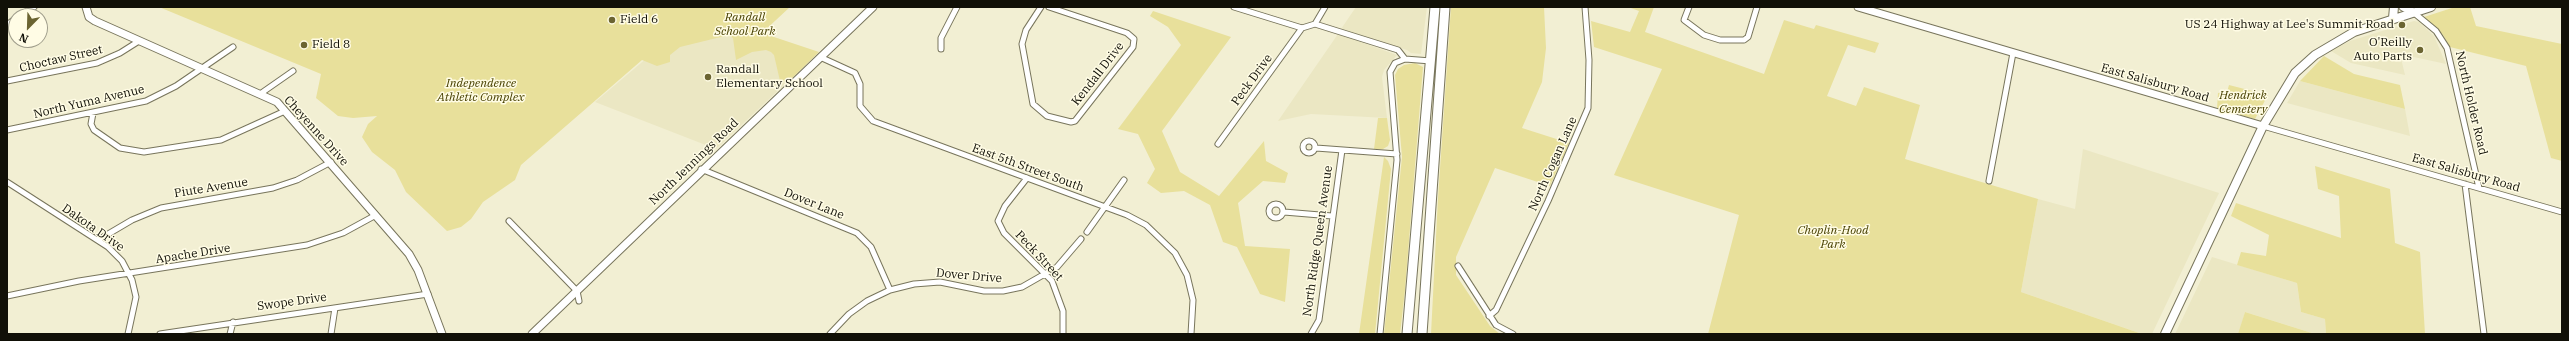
<!DOCTYPE html>
<style>
body{margin:0}
#map{position:relative;width:2569px;height:341px;overflow:hidden;background:#f2efd3;font-family:"IBM Plex Serif",serif}
canvas{display:block}
.frame{position:absolute;inset:0;border:8px solid #111007;pointer-events:none}
.north{position:absolute;left:8px;top:8px;width:40px;height:40px;box-sizing:border-box;background:#fffce5;border:1px solid #a09e8c;border-radius:50%;rotate:203deg;font-size:11px;font-weight:700;line-height:16px;text-align:center;color:#111007}
.north::after{content:'';display:block;margin:auto;width:14px;height:18px;background:#6b6431;clip-path:polygon(50% 0,100% 100%,50% 72%,0 100%)}
</style>
<div id="map">
<canvas width="2569" height="341"></canvas>
<div class="frame"></div>
<div class="north">N</div>
</div>
<script>
const context = document.querySelector('canvas').getContext('2d');
context.lineJoin = 'round';
function paint(path, color) { context.fillStyle = color; context.fill(path, 'evenodd'); }
const shape = rows => new Path2D(rows.map(r => 'M' + r).join(''));
function stroke(path, color, width, dash) { context.strokeStyle = color; context.lineWidth = width; context.lineCap = dash ? 'butt' : 'round'; context.setLineDash(dash || []); context.stroke(path); }
function write(font, color, halo, rows, align = 'center') {
  context.font = font + ' "IBM Plex Serif",serif'; context.lineWidth = 3; context.setLineDash([]); context.textBaseline = 'middle'; context.strokeStyle = halo; context.fillStyle = color; for (const [text, x, y, turn = 0] of rows) {
    context.save(); context.translate(x, y); context.rotate((+turn || 0) * Math.PI / 180); context.textAlign = isNaN(turn) ? turn : align; if (halo) context.strokeText(text, 0, 0); context.fillText(text, 0, 0); context.restore();
  }
}
paint(shape([
 [707,7,756,31,818,53,716,149,595,102],
 [1356,7,1427,7,1421,54,1411,53,1407,50,1341,29],
 [2414,21,2419,22,2434,36,2446,64,2400,54,2405,75,2351,63,2331,51,2350,41],
 [1338,34,1397,55,1384,70,1382,77,1387,118,1311,114,1278,121],
 [2300,81,2405,109,2410,136,2287,103],
 [2083,149,2219,193,2152,334,2142,334,2021,292,2038,199,2075,209],
 [2212,257,2297,283,2301,312,2325,319,2326,334,2315,334,2245,312,2239,334,2175,334]
]), '#ebe7c3');
paint(shape([
 [159,7,790,7,762,33,819,52,788,82,780,81,774,55,771,52,766,50,752,52,736,60,733,38,729,35,680,47,670,55,670,62,657,66,642,60,521,165,515,180,483,202,471,219,461,227,447,231,406,192,395,170,372,152,362,137,368,124,377,116,353,118,338,116,316,98,321,74],
 [1451,7,1544,7,1546,48,1542,82,1522,128,1569,143,1550,186,1495,168,1456,257,1456,275,1490,326,1500,334,1431,334,1438,198],
 [1628,7,1654,7,1645,32,1764,74,1784,20,1814,29,1816,25,1879,43,1875,53,1848,45,1827,96,1856,106,1864,87,1920,105,1905,159,2038,199,2021,292,2142,334,1708,334,1739,215,1614,175,1662,69,1594,47,1591,21,1630,32,1639,11],
 [2455,7,2470,7,2476,26,2562,44,2562,161,2551,158,2526,66,2450,47,2443,35,2424,17],
 [1153,11,1231,37,1162,131,1180,172,1219,196,1264,141,1266,161,1288,173,1285,183,1263,181,1238,203,1245,246,1290,249,1285,302,1260,294,1237,247,1223,242,1210,205,1184,191,1161,193,1147,183,1155,169,1138,134,1118,129,1181,45,1168,27,1150,16],
 [2324,56,2354,74,2400,85,2405,109,2300,81],
 [1415,63,1423,67,1405,290,1400,334,1384,334,1402,157,1395,75,1398,69,1404,65],
 [2229,85,2268,95,2255,119,2217,109,2218,93,2227,92],
 [1378,118,1387,118,1390,140,1388,146,1383,149,1374,149],
 [1384,157,1388,161,1391,169,1375,334,1359,334],
 [2315,166,2390,189,2395,243,2420,252,2425,334,2326,334,2325,319,2301,312,2297,283,2237,265,2241,252,2266,256,2269,235,2231,216,2236,203,2341,238,2339,196,2318,189],
 [2245,312,2315,334,2238,334]
]), '#e8e09b');
const street = shape([
 [1041,7,1026,30,1022,44,1033,104,1047,116,1071,122,1075,121,1133,47,1134,39,1127,33,1049,7],
 [1234,7,1302,28],
 [1689,7,1684,20,1704,35,1720,40,1744,40,1748,37,1757,7],
 [2413,12,2436,31,2447,48,2479,188],
 [19,16,34,7],
 [1315,24,1398,50,1405,59,1431,61],
 [1315,24,1325,7],
 [7,25,16,18],
 [1302,28,1315,24],
 [941,49,941,38,957,7],
 [820,57,855,73,860,84,860,106,873,121,1127,215,1146,225,1175,253,1187,275,1193,300,1191,334],
 [7,81,97,63,120,53,139,41],
 [260,94,293,71],
 [93,113,91,124,94,130,120,148,144,152,221,140,285,111],
 [2263,126,2562,212],
 [7,130,146,101,176,86,233,47],
 '1303 147a6 6 0 1 1 12 0a6 6 0 1 1-12 0Z',
 [1218,144,1302,28],
 [1316,148,1397,154],
 [701,169,857,233,871,247,890,290],
 [1027,178,1005,206,998,221,1004,233,1052,281,1063,311,1063,334],
 [1989,181,2013,53],
 [7,182,108,247,122,261,132,280,136,297,128,334],
 [2465,184,2484,334],
 '1269 211a7 7 0 1 1 14 0a7 7 0 1 1-14 0Z',
 [1284,212,1332,216],
 [509,221,577,291,579,301],
 [1087,232,1124,180],
 [98,240,132,220,161,208,273,188,297,180,331,162],
 [1458,266,1496,325,1513,334],
 [7,296,79,281,307,245,343,233,376,215],
 [1489,316,1496,310,1548,201,1588,108,1589,60,1585,7],
 [160,334,428,294],
 [230,334,233,322],
 [331,334,335,308],
 [830,334,849,314,867,301,890,290,914,284,940,282,984,291,1003,291,1022,287,1057,267,1081,239],
 [1311,334,1319,320,1342,150],
 [1380,334,1397,160,1390,72,1395,63,1405,59]
]);
const secondary = shape([
 [86,7,89,17,95,21,277,102,409,254,418,270,442,334],
 [1858,7,2263,126],
 [2403,7,2413,12],
 [532,334,873,7]
]);
const primary = shape([
 [2393,18,2394,7],
 [2165,334,2263,126,2295,73,2315,55,2354,32,2431,7]
]);
const highway = shape([
 [1407,334,1435,7],
 [1422,334,1445,7]
]);
stroke(street, '#78755c', 7);
stroke(secondary, '#78755c', 9);
stroke(primary, '#78755c', 10);
stroke(highway, '#78755c', 11);
stroke(street, '#fff', 5);
stroke(secondary, '#fff', 7);
stroke(primary, '#fff', 8);
stroke(highway, '#fff', 9);
for (const [x, y, r, color] of [
 [612,20,4,"#6b6431"],
 [2402,25,4,"#6b6431"],
 [304,45,4,"#6b6431"],
 [2420,50,4,"#6b6431"],
 [708,77,4,"#6b6431"]
]) { const dot = new Path2D(); dot.arc(x, y, r, 0, 2 * Math.PI); context.fillStyle = color; context.fill(dot); stroke(dot, '#fffce5', 1.5); }
write('italic 12px', '#484101', '#fffce5', [
 ["Randall",745,18],
 ["School Park",745,32],
 ["Independence",481,84],
 ["Athletic Complex",481,98],
 ["Hendrick",2243,96],
 ["Cemetery",2243,110],
 ["Choplin-Hood",1833,231],
 ["Park",1833,245]
]);
write('12px', '#111007', '#fffce5', [
 ["Field 6",620,20],
 ["US 24 Highway at Lee's Summit Road",2394,25,"right"],
 ["O'Reilly",2412,43,"right"],
 ["Auto Parts",2412,57,"right"],
 ["Field 8",312,45],
 ["Randall",716,70],
 ["Elementary School",716,84]
], 'left');
write('12px', '#111007', '#fffce5', [
 ["Choctaw Street",61,59,-13],
 ["Kendall Drive",1098,74,-52],
 ["Peck Drive",1252,80,-54],
 ["East Salisbury Road",2155,83,16],
 ["North Yuma Avenue",89,102,-13],
 ["North Holder Road",2471,103,77],
 ["Cheyenne Drive",316,131,48],
 ["North Jennings Road",694,162,-44],
 ["North Cogan Lane",1553,164,-66],
 ["East 5th Street South",1028,168,20],
 ["East Salisbury Road",2466,173,16],
 ["Piute Avenue",211,188,-9],
 ["Dover Lane",814,204,22],
 ["Dakota Drive",93,228,35],
 ["North Ridge Queen Avenue",1318,241,-82],
 ["Apache Drive",193,254,-9],
 ["Peck Street",1039,256,47],
 ["Dover Drive",969,276,5],
 ["Swope Drive",292,302,-8]
]);
</script>
